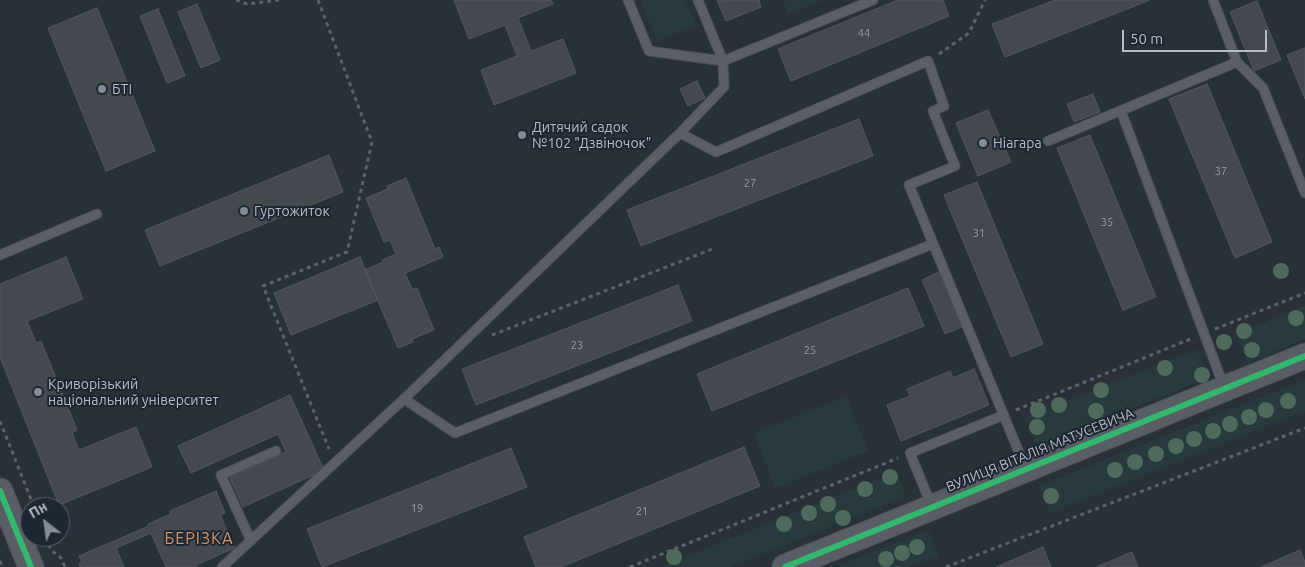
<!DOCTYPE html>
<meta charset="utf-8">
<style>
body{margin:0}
#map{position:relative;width:1305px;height:567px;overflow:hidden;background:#2a3038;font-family:Ubuntu,sans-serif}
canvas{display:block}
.north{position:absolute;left:20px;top:497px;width:50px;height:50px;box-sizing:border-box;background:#1d2633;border:1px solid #59626f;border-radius:50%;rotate:330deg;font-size:14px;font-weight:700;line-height:20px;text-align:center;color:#b4bcc9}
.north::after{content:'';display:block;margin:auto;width:18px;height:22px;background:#848b96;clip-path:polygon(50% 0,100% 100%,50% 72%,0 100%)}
.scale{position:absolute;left:1122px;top:30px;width:145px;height:22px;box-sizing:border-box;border:2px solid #b4bcc9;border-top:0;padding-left:6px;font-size:15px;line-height:18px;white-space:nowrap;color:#b4bcc9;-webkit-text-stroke:4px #1d2633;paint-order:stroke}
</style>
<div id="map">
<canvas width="1305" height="567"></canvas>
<div class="north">Пн</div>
<div class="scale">50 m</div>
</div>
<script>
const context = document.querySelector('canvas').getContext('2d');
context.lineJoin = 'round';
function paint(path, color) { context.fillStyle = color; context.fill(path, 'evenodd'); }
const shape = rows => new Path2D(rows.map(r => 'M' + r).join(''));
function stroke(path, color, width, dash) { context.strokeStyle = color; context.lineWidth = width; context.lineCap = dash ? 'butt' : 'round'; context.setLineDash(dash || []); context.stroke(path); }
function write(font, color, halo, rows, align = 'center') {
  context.font = font + ' Ubuntu,sans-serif'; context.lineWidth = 4; context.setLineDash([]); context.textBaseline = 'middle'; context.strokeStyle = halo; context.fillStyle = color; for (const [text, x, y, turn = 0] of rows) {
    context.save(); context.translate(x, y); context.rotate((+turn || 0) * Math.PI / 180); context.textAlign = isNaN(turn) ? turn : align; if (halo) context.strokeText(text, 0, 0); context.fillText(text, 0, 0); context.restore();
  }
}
paint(shape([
 [646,0,686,0,696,25,657,41,641,2],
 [783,0,823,0,788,14],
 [1305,305,1305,339,1248,363,1237,334],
 [1197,349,1208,378,1037,447,1025,418],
 [1305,380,1305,411,1050,513,1039,486],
 [846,396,868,451,775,488,754,433],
 [896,472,906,496,731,567,660,567],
 [928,530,939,556,910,567,835,567]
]), '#273a3e');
const building = shape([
 [454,0,551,0,553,4,518,18,531,51,563,39,576,73,494,105,481,70,517,56,505,25,469,39,454,0],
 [717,0,759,0,761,7,726,21,717,0],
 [898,0,943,0,949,16,791,81,778,49,898,0],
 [1055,0,1150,0,1005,57,992,24,1055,0],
 [1257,1,1281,60,1254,71,1230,12,1257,1],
 [197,4,220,60,201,68,178,12,197,4],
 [97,8,155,151,106,171,48,28,97,8],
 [158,9,185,76,167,83,140,16,158,9],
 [1305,48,1305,99,1287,55,1305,48],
 [697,81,705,98,688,106,680,89,697,81],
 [1207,84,1272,242,1235,258,1169,99,1207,84],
 [1093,94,1100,112,1074,122,1067,104,1093,94],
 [988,110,1011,162,978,176,956,123,988,110],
 [859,119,873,156,641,246,627,210,859,119],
 [1090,135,1156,297,1123,310,1057,148,1090,135],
 [329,155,343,192,160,266,145,230,329,155],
 [406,178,435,249,439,247,443,257,405,273,412,289,417,288,434,330,412,339,413,342,398,348,365,270,383,262,382,260,396,254,390,240,384,242,366,198,388,189,387,186,406,178],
 [977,182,1043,344,1011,357,944,195,977,182],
 [66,257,83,299,27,321,36,343,41,341,77,430,72,433,79,450,136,427,152,467,59,505,0,357,0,284,66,257],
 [360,257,378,300,291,335,274,293,360,257],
 [939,272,962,327,945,334,922,280,939,272],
 [678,285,692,321,476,405,462,369,678,285],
 [908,288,924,326,712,411,697,374,908,288],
 [974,369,989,405,901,441,887,405,910,396,907,389,950,371,953,378,974,369],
 [290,395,324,470,243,507,230,478,286,452,278,434,191,473,178,446,290,395],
 [744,447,760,486,561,567,536,567,524,537,744,447],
 [511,448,527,487,322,567,307,529,511,448],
 [216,491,225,513,220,515,235,548,196,565,197,567,166,567,151,533,116,548,124,567,80,567,79,564,82,562,79,556,149,526,148,524,171,514,170,511,216,491],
 [1043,547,1051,567,996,567,1043,547],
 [1300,550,1305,562,1305,567,1261,567,1300,550],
 [1132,552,1138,567,1096,567,1132,552]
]);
paint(building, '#444950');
stroke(building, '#52575f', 1);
const lane = shape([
 [628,0,649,51,723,61,698,0],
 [1213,0,1237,62,1263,88,1305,193],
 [1121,111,1224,387],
 [680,133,716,152,928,61,944,106,933,111,955,166,909,185,1025,467],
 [1048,141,1237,62],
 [0,255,97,214],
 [404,399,455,433,933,244],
 [932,507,910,453,1004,415],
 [251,541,221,475,276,451],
 [222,567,404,399,680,133,724,87,723,61,873,0]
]);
const secondary = shape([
 [0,491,31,567],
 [785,567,1305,356]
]);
stroke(lane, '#484c53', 11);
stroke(secondary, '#484c53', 27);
stroke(shape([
 [236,0,247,4,279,0],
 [318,0,372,142,347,252,263,286,329,449],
 [939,54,969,33,985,0],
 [1215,329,1305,293],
 [492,335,715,248],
 [1016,410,1193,338],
 [0,421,34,507],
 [46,537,51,550,61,558,65,567],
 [0,561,2,567],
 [630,567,898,458],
 [946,567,1305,428]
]), '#5d636a', 3, [4, 4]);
stroke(lane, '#5a5e66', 9);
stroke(secondary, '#595d64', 25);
stroke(shape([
 [0,491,31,567],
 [785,567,1305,356]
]), '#33b770', 6);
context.fillStyle = '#4e6a5a';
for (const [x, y] of [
 [1281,271],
 [1296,318],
 [1244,331],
 [1224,342],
 [1252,350],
 [1165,368],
 [1202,375],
 [1101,390],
 [1288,401],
 [1059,405],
 [1038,410],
 [1266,410],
 [1096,411],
 [1249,417],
 [1230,424],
 [1037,427],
 [1213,431],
 [1194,439],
 [1176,446],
 [1156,454],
 [1135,462],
 [1115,470],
 [890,477],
 [865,489],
 [1051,496],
 [828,504],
 [809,513],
 [843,518],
 [784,524],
 [917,547],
 [902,553],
 [674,557],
 [886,559]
]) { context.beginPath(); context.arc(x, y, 8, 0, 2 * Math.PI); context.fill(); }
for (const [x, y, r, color] of [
 [102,89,5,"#848b96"],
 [522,135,5,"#848b96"],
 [983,143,5,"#848b96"],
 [244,211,5,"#848b96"],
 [38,392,5,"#848b96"]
]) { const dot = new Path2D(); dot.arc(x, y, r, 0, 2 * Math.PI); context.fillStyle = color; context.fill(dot); stroke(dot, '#1d2633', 2); }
write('11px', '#989fab', null, [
 ["44",864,33],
 ["37",1221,171],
 ["27",750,183],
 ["35",1107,222],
 ["31",979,233],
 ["23",577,345],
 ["25",810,350],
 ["19",417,508],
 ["21",642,511]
]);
write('14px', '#b4bcc9', '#1d2633', [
 ["БТІ",112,89],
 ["Дитячий садок",532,127],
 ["№102 \"Дзвіночок\"",532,143],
 ["Ніагара",993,143],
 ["Гуртожиток",254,211],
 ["Криворізький",48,384],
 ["національний університет",48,400]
], 'left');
write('14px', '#b4bcc9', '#1d2633', [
 ["ВУЛИЦЯ ВІТАЛІЯ МАТУСЕВИЧА",1040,450,-22]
]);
context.letterSpacing = '1px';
write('16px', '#d59563', '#1d2633', [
 ["БЕРІЗКА",199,539]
]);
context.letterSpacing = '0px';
</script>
